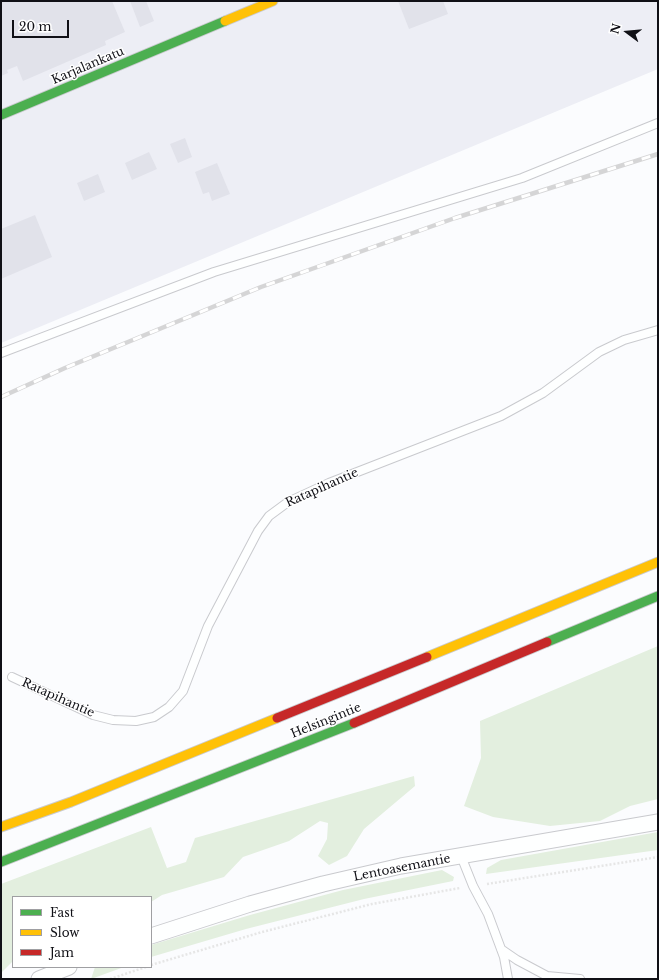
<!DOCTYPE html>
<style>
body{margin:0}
#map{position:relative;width:659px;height:980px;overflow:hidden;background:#fbfcfe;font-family:"Libre Baskerville",serif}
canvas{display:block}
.frame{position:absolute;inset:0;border:2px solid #101016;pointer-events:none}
.legend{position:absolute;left:12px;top:896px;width:140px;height:72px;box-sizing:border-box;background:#fff;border:1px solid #9f9fa2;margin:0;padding:5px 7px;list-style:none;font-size:12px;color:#101016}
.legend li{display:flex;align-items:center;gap:8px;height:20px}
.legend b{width:20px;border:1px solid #9f9fa2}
.north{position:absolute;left:607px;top:12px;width:40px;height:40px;-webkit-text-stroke:3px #fff;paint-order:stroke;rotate:286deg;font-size:11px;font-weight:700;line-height:16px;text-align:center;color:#101016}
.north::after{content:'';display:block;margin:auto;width:14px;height:18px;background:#101016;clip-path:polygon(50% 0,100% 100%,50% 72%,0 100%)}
.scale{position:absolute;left:12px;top:20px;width:57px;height:18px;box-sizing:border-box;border:2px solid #101016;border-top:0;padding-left:5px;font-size:12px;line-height:14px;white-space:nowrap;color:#101016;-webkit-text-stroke:3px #fff;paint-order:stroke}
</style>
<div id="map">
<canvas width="659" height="980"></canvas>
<div class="frame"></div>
<ul class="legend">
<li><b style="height:5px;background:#4caf50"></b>Fast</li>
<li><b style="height:5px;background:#ffc107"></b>Slow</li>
<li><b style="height:5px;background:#c62828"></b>Jam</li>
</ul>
<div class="north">N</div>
<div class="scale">20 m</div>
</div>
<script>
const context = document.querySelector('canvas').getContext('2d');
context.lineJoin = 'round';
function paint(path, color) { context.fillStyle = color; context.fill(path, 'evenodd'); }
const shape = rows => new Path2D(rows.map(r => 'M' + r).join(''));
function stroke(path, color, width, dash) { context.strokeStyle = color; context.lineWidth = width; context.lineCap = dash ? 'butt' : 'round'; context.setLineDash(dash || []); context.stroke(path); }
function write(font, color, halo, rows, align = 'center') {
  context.font = font + ' "Libre Baskerville",serif'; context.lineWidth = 3; context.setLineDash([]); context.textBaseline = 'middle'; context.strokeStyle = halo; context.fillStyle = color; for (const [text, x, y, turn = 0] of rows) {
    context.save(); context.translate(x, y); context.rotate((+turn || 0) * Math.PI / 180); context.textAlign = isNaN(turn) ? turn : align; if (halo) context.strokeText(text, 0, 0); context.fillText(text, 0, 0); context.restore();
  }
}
paint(shape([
 [1,1,658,1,658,69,1,343]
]), '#edeef5');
paint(shape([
 [658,646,658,799,630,806,600,821,550,826,493,817,464,806,481,758,480,721],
 [414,776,415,786,364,829,347,856,329,865,318,856,327,839,328,823,320,821,289,841,243,857,224,877,162,895,151,902,151,897,13,897,13,961,1,973,1,884,151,827,167,868,186,862,195,838],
 [658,832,658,850,486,874,487,868,501,860],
 [442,870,454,877,453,881,364,899,246,929,151,957,151,945,250,915,343,890],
 [95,967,124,967,91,979]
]), '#e3efdf');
paint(shape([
 [1,1,112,1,125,32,105,41,106,45,23,81,17,66,7,70,8,73,1,76],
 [130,1,146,1,154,21,140,27],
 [398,1,443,1,448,14,409,29],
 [185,138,192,157,178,163,170,144],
 [149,152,157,169,132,180,125,163],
 [217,163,230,194,212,201,209,192,203,194,195,172],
 [98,174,105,192,84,201,77,183],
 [35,215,52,257,1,279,1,229]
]), '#e1e2ea');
const lane = shape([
 [1,353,214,272,522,178,658,123],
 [12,677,93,715,113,720,136,721,154,717,169,707,183,691,208,626,258,531,269,516,288,502,329,483,501,416,543,393,599,352,624,340,658,330],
 [461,856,473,886,488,914,504,957,508,979],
 [501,949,517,960,547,976,580,979]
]);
const street = shape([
 [151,936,250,904,323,884,401,866,658,822],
 [39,979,69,967]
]);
const fast = shape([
 [1,115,225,21],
 [547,642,658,596],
 [1,862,354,723]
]);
const slow = shape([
 [225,21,273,1],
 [427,657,658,562],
 [1,827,71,802,277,718]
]);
const jam = shape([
 [277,718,427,657],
 [354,723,547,642]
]);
stroke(lane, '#c9cace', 10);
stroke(street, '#c9cace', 17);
stroke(fast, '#c9cace', 11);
stroke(slow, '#c9cace', 11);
stroke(jam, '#c9cace', 11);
stroke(shape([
 [487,884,658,857],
 [151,965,262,932,372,904,460,888],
 [110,979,146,967]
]), '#e6e6e6', 2.5, [2, 2]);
stroke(lane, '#feffff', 8);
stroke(street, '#feffff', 15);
stroke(fast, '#4caf50', 9);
stroke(slow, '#ffc107', 9);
stroke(jam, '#c62828', 9);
const rail = shape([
 [1,397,65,368,261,287,455,218,658,154]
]);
stroke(rail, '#d5d5d6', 4.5);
stroke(rail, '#fff', 3, [9]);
write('12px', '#101016', '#fff', [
 ["Karjalankatu",88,66,-23],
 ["Ratapihantie",322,488,-24],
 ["Ratapihantie",58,698,24],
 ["Helsingintie",326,721,-22],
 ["Lentoasemantie",402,868,-11]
]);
</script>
